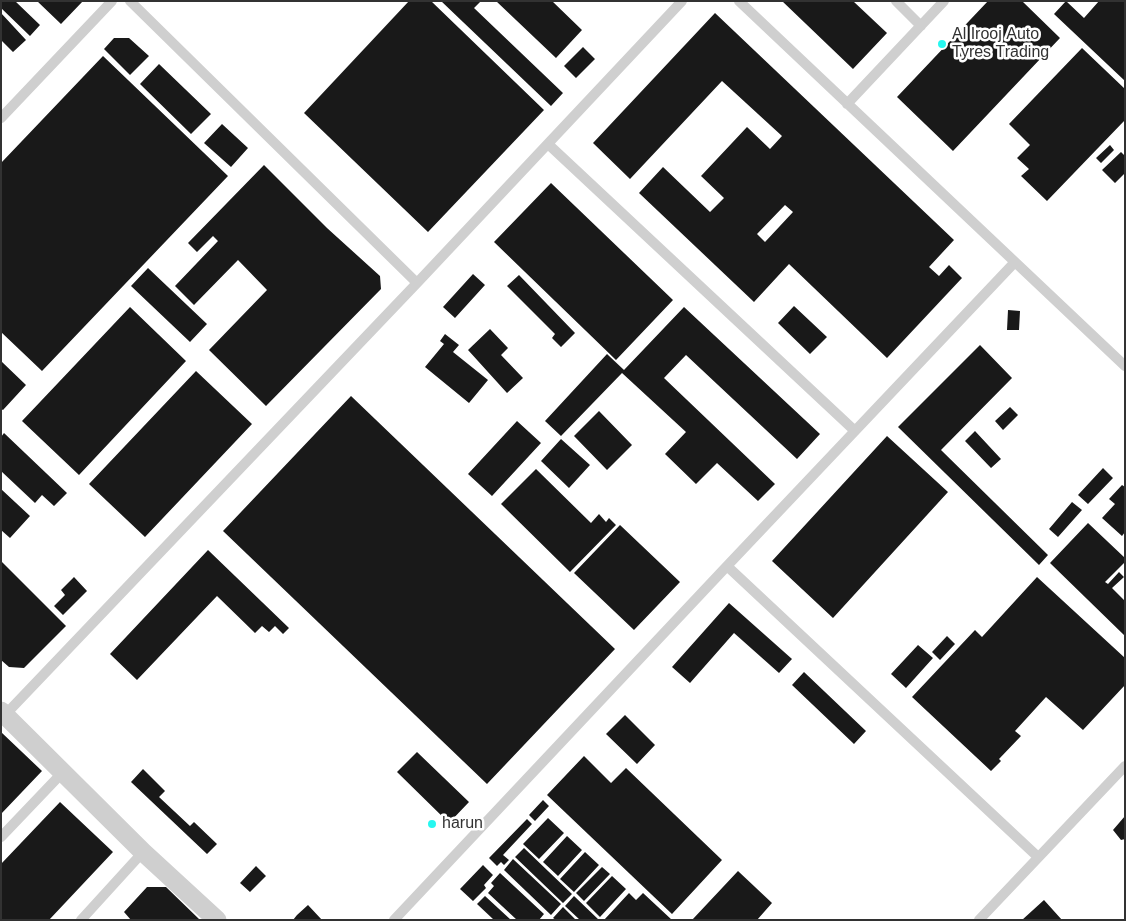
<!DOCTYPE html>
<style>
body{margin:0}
#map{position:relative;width:1126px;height:921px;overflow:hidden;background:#fff;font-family:Helvetica,sans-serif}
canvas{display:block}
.frame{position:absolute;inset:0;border:2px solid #323232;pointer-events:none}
</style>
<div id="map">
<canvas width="1126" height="921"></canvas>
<div class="frame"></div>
</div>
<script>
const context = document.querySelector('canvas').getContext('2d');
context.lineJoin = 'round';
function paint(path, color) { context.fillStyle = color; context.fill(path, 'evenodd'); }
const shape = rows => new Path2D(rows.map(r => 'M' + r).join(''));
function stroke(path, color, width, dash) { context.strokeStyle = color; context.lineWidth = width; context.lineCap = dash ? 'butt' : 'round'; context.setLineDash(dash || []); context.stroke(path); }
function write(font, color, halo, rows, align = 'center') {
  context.font = font + ' Helvetica,sans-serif'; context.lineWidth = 5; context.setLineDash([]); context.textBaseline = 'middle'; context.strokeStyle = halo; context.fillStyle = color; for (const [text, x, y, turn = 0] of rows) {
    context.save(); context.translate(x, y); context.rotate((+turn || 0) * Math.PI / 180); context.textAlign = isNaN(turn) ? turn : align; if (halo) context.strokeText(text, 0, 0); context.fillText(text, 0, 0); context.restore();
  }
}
paint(shape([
 [1,1,15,1,40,25,30,36,1,8],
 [37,1,83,1,61,24],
 [409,1,431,1,544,110,428,232,304,113],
 [441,1,481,1,474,8,563,93,551,106],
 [496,1,552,1,582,30,556,58],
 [782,1,853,1,887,33,853,69],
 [988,1,1022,1,1060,38,953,151,897,97],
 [1066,1,1084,18,1099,1,1125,1,1125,81,1054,14],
 [1,13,26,40,13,52,1,40],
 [715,13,954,240,929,267,939,276,949,265,962,278,887,358,789,264,754,302,639,193,663,167,710,212,724,198,701,176,747,127,770,149,782,136,722,81,630,179,593,143],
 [785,205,793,212,765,242,757,234],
 [114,38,129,38,149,56,130,75,104,49],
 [583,47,595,59,576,78,564,66],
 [1082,48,1125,89,1125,120,1047,201,1021,176,1029,169,1017,158,1030,145,1009,124],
 [103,56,228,176,42,371,1,332,1,163],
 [159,64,211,114,191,134,140,84],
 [222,124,248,148,231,167,204,143],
 [1110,145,1114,150,1101,163,1096,158],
 [1121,152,1125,156,1125,173,1115,183,1102,170],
 [264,165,327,228,380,276,381,289,266,406,209,350,267,290,238,260,194,305,175,286,218,241,213,236,197,252,188,243],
 [551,183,673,300,616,360,494,242],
 [148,268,207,324,190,342,131,286],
 [473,274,485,285,455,318,443,307],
 [519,275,575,333,561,347,552,338,555,334,507,286],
 [794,306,827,337,810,354,778,323],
 [130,307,186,361,79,475,22,421],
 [684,307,820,434,797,459,686,355,664,378,775,484,758,501,717,463,696,484,665,454,686,432,622,373,561,436,545,421,607,354,624,370],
 [1008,310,1020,311,1019,330,1007,330],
 [490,329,508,348,501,355,523,378,507,393,468,350],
 [445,334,459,345,453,352,488,380,469,403,425,367,444,344,440,341],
 [980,345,1012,378,941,450,1048,555,1039,565,898,427],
 [1,361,26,385,3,410,1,409],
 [196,371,252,424,145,537,89,484],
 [351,396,615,649,487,784,223,531],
 [1010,407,1018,415,1003,430,995,421],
 [599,411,632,445,607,470,574,436],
 [517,421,541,443,492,496,468,474],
 [975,431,1001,459,991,468,965,441],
 [4,433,67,493,54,506,42,495,35,503,1,471,1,437],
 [887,436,948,492,833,618,772,561],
 [561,439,590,465,569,488,541,461],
 [1103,468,1113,478,1088,504,1078,495],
 [536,469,591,523,599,514,606,522,609,518,616,525,570,572,501,504],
 [1122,485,1125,487,1125,532,1122,536,1102,518,1115,504,1109,499],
 [1,489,30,516,10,538,1,530],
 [1072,502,1082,510,1058,537,1049,529],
 [1088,523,1125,558,1125,562,1105,582,1108,584,1119,572,1124,577,1112,588,1125,601,1125,636,1050,563],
 [620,525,680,582,634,630,574,573],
 [208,550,289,628,283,634,275,626,269,632,262,626,255,633,217,596,137,680,110,654],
 [1,561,66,626,24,668,9,667,1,660],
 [74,577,87,591,63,615,54,606,65,595,61,590],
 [1037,577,1125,658,1125,685,1083,730,1046,697,1015,731,1021,736,999,759,1001,761,991,771,912,697,975,630,982,637],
 [729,603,792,659,779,673,734,633,690,683,672,667],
 [947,636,955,644,940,660,932,652],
 [918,645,933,658,906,688,891,674],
 [804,672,866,731,854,744,792,685],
 [625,715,655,745,637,764,606,734],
 [1,732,42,771,1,814],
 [417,752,469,802,449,823,397,772],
 [584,756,611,783,626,768,722,860,672,914,547,795],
 [143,769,165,791,159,797,190,826,194,822,217,844,207,854,131,782],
 [543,800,549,806,535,821,529,815],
 [60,802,113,852,49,920,1,920,1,864],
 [1125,816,1125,839,1121,840,1113,830],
 [548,818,564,833,539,859,523,844],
 [527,819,532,824,503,855,509,860,504,865,501,862,497,866,489,858],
 [567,836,582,850,558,876,543,862],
 [524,848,572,894,563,903,515,857],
 [585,852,599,865,574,892,560,879],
 [513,859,561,904,551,915,504,870],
 [483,865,493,875,484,885,486,888,473,901,460,889],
 [256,866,266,876,250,892,240,883],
 [602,867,610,874,584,901,576,893],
 [738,871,772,903,757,920,692,920],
 [500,873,544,914,539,920,517,920,488,893,494,886,491,883],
 [612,876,626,889,600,917,586,903],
 [147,887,166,887,200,920,131,920,124,912],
 [629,893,636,900,643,893,672,920,604,920],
 [485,896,511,920,494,920,477,904],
 [574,896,599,920,580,920,565,906],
 [1044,900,1062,920,1022,920],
 [308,905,322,920,293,920,297,915],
 [563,907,576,920,556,920,553,918]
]), '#191919');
stroke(shape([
 [130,1,417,283],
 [739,1,1125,366],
 [896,1,921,26],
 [847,104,944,1],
 [1,118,112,1],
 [548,144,855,431],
 [727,566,1038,857],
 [5,715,417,283,682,1],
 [1,837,63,772],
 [81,920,143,852],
 [394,920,727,566,1015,262],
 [979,920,1125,766]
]), '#cfcfcf', 10);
stroke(shape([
 [1,711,143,852,217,920]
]), '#cfcfcf', 19);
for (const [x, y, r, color] of [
 [942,44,5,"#27f7f0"],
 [432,824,5,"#27f7f0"]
]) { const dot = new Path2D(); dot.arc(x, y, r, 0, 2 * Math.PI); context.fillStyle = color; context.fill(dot); stroke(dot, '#fff', 2); }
write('16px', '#323232', '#fff', [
 ["Al Irooj Auto",952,35],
 ["Tyres Trading",952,53],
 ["harun",442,824]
], 'left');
</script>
